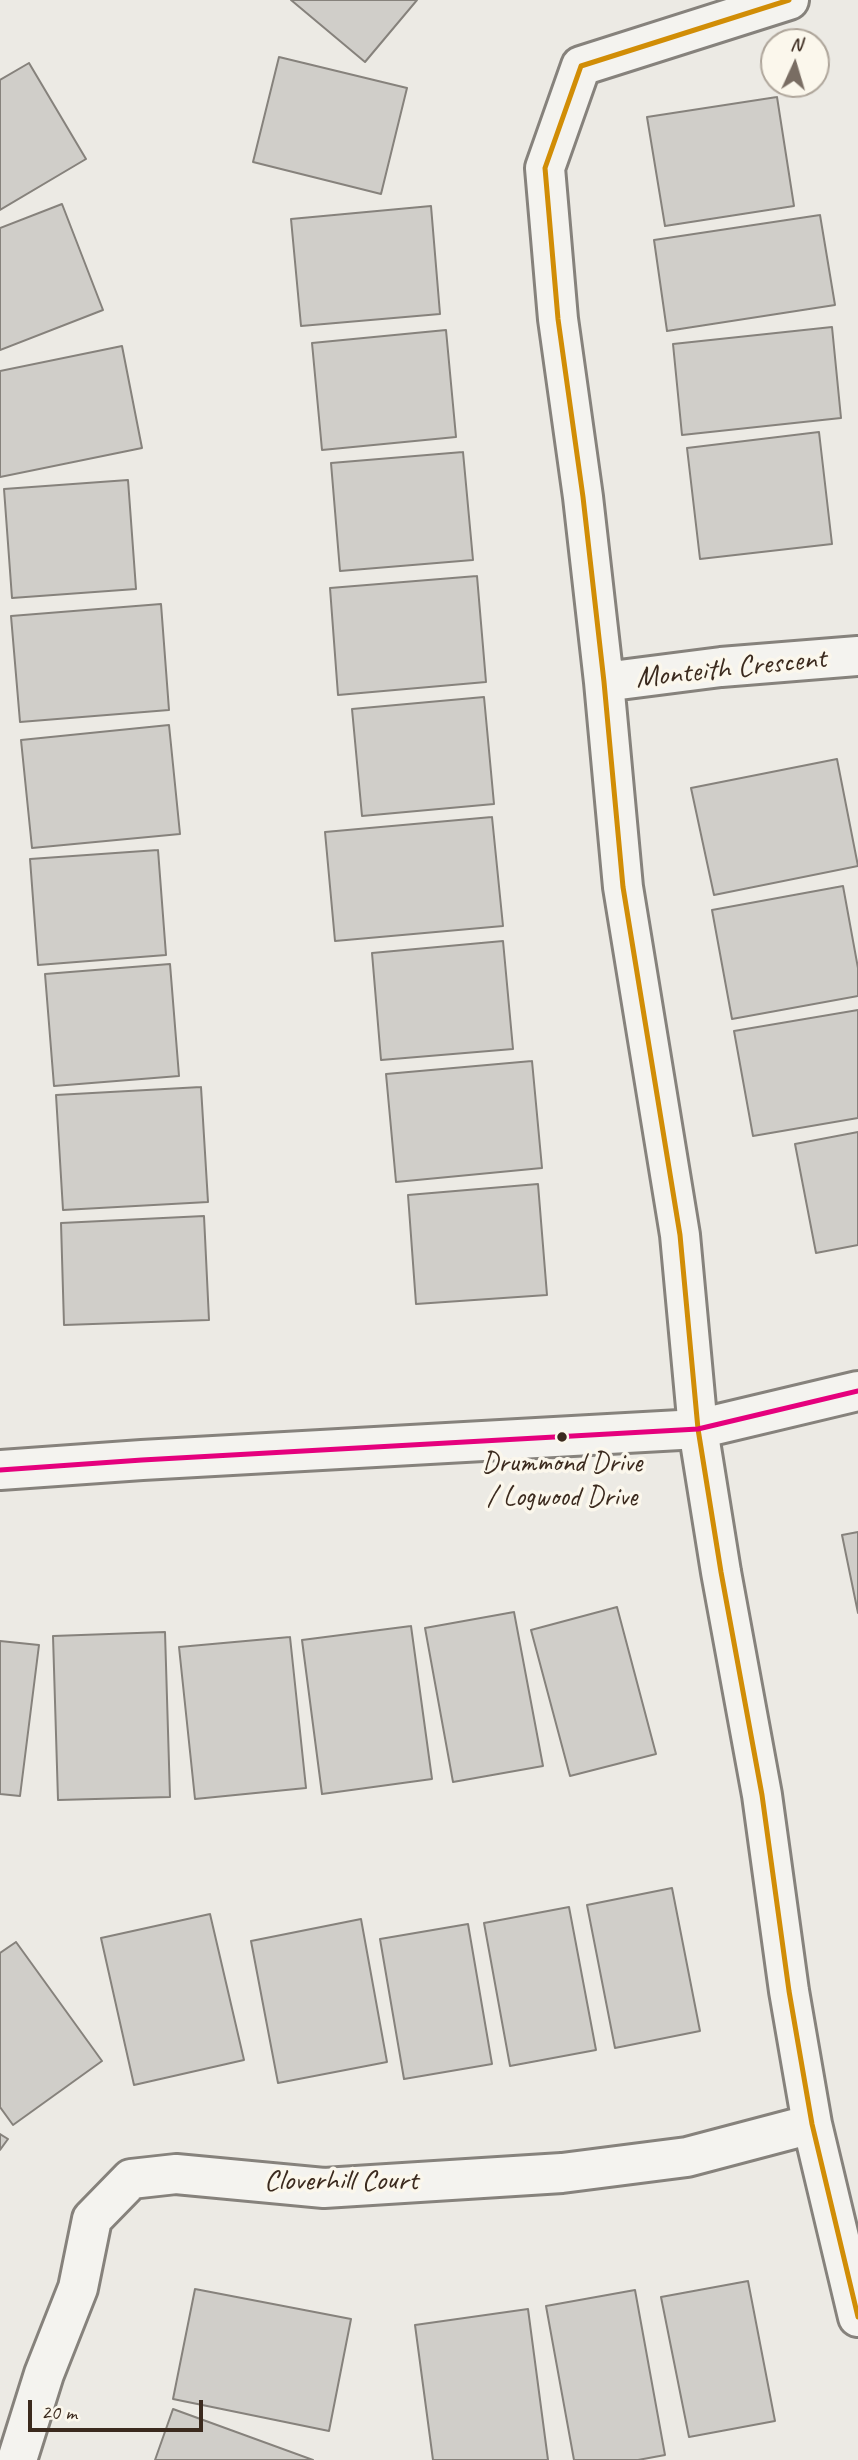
<!DOCTYPE html>
<style>
body{margin:0}
#map{position:relative;width:858px;height:2460px;overflow:hidden;background:#eceae4;font-family:Caveat,sans-serif}
canvas{display:block}
.north{position:absolute;left:760px;top:28px;width:70px;height:70px;box-sizing:border-box;background:#fbf7ec;border:2px solid #aea59a;border-radius:50%;rotate:4deg;font-size:19px;font-weight:700;line-height:28px;text-align:center;color:#3b2a1e}
.north::after{content:'';display:block;margin:auto;width:24px;height:32px;background:#796d63;clip-path:polygon(50% 0,100% 100%,50% 72%,0 100%)}
.scale{position:absolute;left:28px;top:2400px;width:175px;height:32px;box-sizing:border-box;border:4px solid #3b2a1e;border-top:0;padding-left:9px;font-size:21px;line-height:24px;white-space:nowrap;color:#3b2a1e;-webkit-text-stroke:5px #fbf7ec;paint-order:stroke}
</style>
<div id="map">
<canvas width="858" height="2460"></canvas>
<div class="north">N</div>
<div class="scale">20 m</div>
</div>
<script>
const context = document.querySelector('canvas').getContext('2d');
context.lineJoin = 'round';
function paint(path, color) { context.fillStyle = color; context.fill(path, 'evenodd'); }
const shape = rows => new Path2D(rows.map(r => 'M' + r).join(''));
function stroke(path, color, width, dash) { context.strokeStyle = color; context.lineWidth = width; context.lineCap = dash ? 'butt' : 'round'; context.setLineDash(dash || []); context.stroke(path); }
function write(font, color, halo, rows, align = 'center') {
  context.font = font + ' Caveat,sans-serif'; context.lineWidth = 7; context.setLineDash([]); context.textBaseline = 'middle'; context.strokeStyle = halo; context.fillStyle = color; for (const [text, x, y, turn = 0] of rows) {
    context.save(); context.translate(x, y); context.rotate((+turn || 0) * Math.PI / 180); context.textAlign = isNaN(turn) ? turn : align; if (halo) context.strokeText(text, 0, 0); context.fillText(text, 0, 0); context.restore();
  }
}
const building = shape([
 [291,0,417,0,365,62,291,0],
 [279,57,407,88,381,194,253,162,279,57],
 [29,63,86,159,0,210,0,80,29,63],
 [777,97,794,206,665,226,647,117,777,97],
 [62,204,103,310,0,350,0,228,62,204],
 [431,206,440,314,301,326,291,219,431,206],
 [820,215,835,305,667,331,654,240,820,215],
 [832,327,841,418,682,435,673,344,832,327],
 [446,330,456,437,322,450,312,343,446,330],
 [122,346,142,448,0,477,0,371,122,346],
 [819,432,832,544,700,559,687,448,819,432],
 [463,452,473,560,340,571,331,463,463,452],
 [128,480,136,589,12,598,4,489,128,480],
 [477,576,486,682,338,695,330,588,477,576],
 [161,604,169,710,20,722,11,616,161,604],
 [484,697,494,804,362,816,352,709,484,697],
 [169,725,180,834,32,848,21,740,169,725],
 [837,759,858,866,714,895,691,788,837,759],
 [492,817,503,926,335,941,325,832,492,817],
 [158,850,166,955,38,965,30,859,158,850],
 [843,886,858,968,858,996,732,1019,712,910,843,886],
 [503,941,513,1049,381,1060,372,953,503,941],
 [170,964,179,1076,54,1086,45,974,170,964],
 [858,1010,858,1118,753,1136,734,1031,858,1010],
 [532,1061,542,1168,396,1182,386,1074,532,1061],
 [201,1087,208,1202,63,1210,56,1095,201,1087],
 [858,1132,858,1245,816,1253,795,1144,858,1132],
 [538,1184,547,1295,416,1304,408,1195,538,1184],
 [204,1216,209,1320,64,1325,61,1223,204,1216],
 [858,1532,858,1613,842,1535,858,1532],
 [617,1607,656,1754,570,1776,531,1630,617,1607],
 [514,1612,543,1766,453,1782,425,1628,514,1612],
 [411,1626,432,1779,322,1794,302,1640,411,1626],
 [165,1632,170,1797,58,1800,53,1636,165,1632],
 [290,1637,306,1788,195,1799,179,1647,290,1637],
 [0,1641,39,1645,20,1796,0,1794,0,1641],
 [672,1888,700,2031,615,2048,587,1905,672,1888],
 [569,1907,596,2050,510,2066,484,1923,569,1907],
 [210,1914,244,2060,134,2085,101,1938,210,1914],
 [361,1919,387,2062,278,2083,251,1941,361,1919],
 [468,1924,492,2064,404,2079,380,1939,468,1924],
 [16,1942,102,2061,13,2125,0,2107,0,1953,16,1942],
 [0,2134,8,2139,0,2150,0,2134],
 [748,2281,775,2421,689,2437,661,2297,748,2281],
 [195,2289,351,2319,329,2431,173,2399,195,2289],
 [635,2290,665,2455,638,2460,574,2460,546,2306,635,2290],
 [528,2309,548,2460,433,2460,415,2325,528,2309],
 [173,2409,313,2460,155,2460,173,2409]
]);
paint(building, '#d0cec9');
stroke(building, '#86827c', 2);
const minor = shape([
 [789,0,581,66,545,168,558,319,583,497,604,682,623,887,680,1235,698,1429,721,1572,762,1795,789,1991,812,2124,858,2317],
 [604,682,721,667,858,656],
 [17,2460,44,2374,78,2288,92,2219,131,2179,176,2174,324,2188,562,2173,687,2157,812,2124]
]);
const tertiary = shape([
 [0,1470,142,1460,698,1429,858,1391]
]);
stroke(minor, '#86827c', 44);
stroke(tertiary, '#86827c', 44);
stroke(minor, '#f4f3ef', 38);
stroke(tertiary, '#f4f3ef', 38);
stroke(shape([
 [789,0,581,66,545,168,558,319,583,497,604,682,623,887,680,1235,698,1429,721,1572,762,1795,789,1991,812,2124,858,2317]
]), '#d18d06', 5);
stroke(shape([
 [0,1470,142,1460,698,1429,858,1391]
]), '#e5007d', 5);
for (const [x, y, r, color] of [
 [562,1437,6,"#3b2a1e"]
]) { const dot = new Path2D(); dot.arc(x, y, r, 0, 2 * Math.PI); context.fillStyle = color; context.fill(dot); stroke(dot, '#fbf7ec', 2.5); }
write('28px', '#3b2a1e', '#fbf7ec', [
 ["Drummond Drive",562,1464],
 ["/ Logwood Drive",562,1498]
]);
write('30px', '#3b2a1e', '#fbf7ec', [
 ["Monteith Crescent",731,669,-6],
 ["Cloverhill Court",341,2181]
]);
</script>
